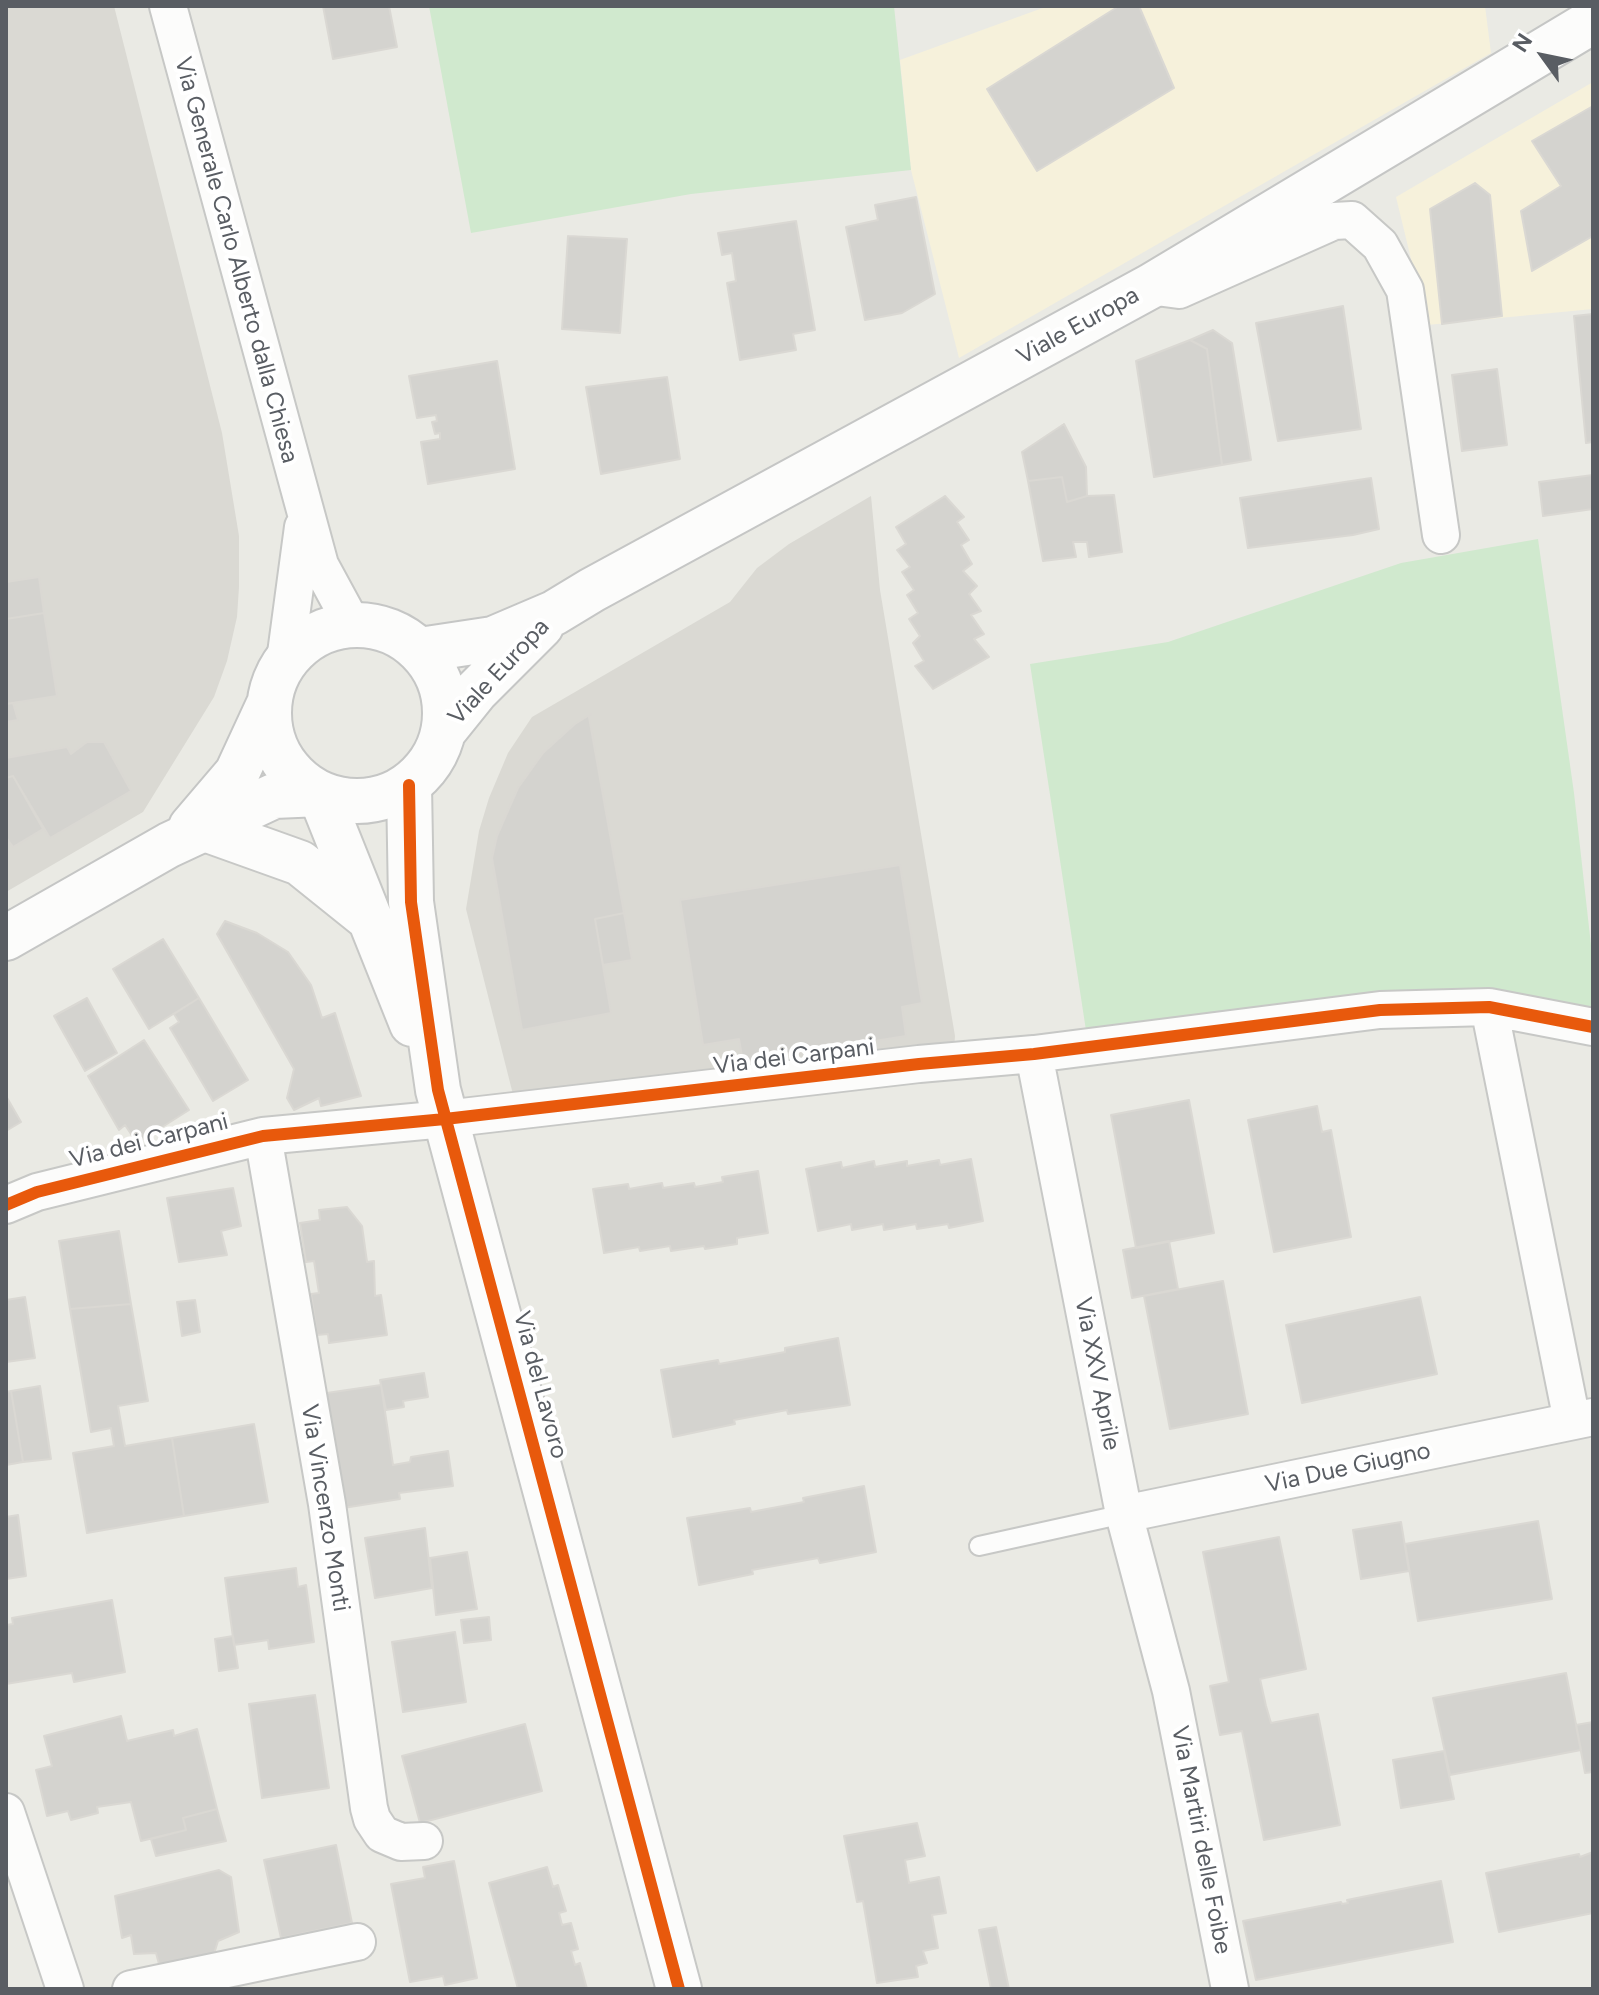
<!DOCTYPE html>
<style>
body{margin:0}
#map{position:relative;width:1599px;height:1995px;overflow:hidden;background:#eaeae4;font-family:Figtree,sans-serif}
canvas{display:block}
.frame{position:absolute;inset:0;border:8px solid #595d63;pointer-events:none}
.north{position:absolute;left:1503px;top:16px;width:80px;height:80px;-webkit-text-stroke:6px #fff;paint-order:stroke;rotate:303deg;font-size:22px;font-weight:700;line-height:32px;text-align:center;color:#595d63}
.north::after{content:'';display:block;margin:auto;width:28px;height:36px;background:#595d63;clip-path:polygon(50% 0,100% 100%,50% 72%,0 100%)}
</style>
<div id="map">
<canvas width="1599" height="1995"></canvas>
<div class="frame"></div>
<div class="north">N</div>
</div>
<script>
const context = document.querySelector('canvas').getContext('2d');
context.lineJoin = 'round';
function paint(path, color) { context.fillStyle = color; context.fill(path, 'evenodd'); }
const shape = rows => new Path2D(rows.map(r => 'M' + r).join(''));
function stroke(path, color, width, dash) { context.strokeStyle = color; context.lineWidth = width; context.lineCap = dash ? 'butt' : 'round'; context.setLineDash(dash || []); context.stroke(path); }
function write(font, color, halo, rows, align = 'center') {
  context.font = font + ' Figtree,sans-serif'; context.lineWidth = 8; context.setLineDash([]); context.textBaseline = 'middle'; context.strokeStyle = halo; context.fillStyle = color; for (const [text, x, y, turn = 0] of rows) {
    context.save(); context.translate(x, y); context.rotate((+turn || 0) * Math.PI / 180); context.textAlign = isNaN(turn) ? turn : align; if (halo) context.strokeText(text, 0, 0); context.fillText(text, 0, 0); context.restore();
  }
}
paint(shape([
 [1048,6,1485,6,1491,53,959,358,911,170,900,60],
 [1593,82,1593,309,1427,325,1396,197]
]), '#f6f1db');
paint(shape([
 [6,6,114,6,222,433,239,536,239,587,237,617,227,661,214,697,143,812,6,892],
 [871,496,880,590,955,1036,954,1050,934,1074,910,1084,562,1119,521,1126,466,909,479,831,489,798,508,753,532,717,730,602,757,568,789,544]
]), '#dad9d3');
paint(shape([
 [429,6,894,6,911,170,691,194,471,233],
 [1538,539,1574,793,1593,963,1593,1019,1087,1037,1030,664,1168,642,1401,563]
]), '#d0e9ce');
const building = shape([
 [323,6,389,6,397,47,333,59,323,6],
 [1119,6,1139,6,1174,88,1037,171,987,89,1119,6],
 [1593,106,1593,236,1532,271,1521,211,1561,186,1532,141,1593,106],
 [1475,183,1490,195,1502,316,1442,324,1430,209,1475,183],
 [916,197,935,294,902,313,865,320,846,227,878,220,875,205,916,197],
 [796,221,815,330,793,334,796,350,740,360,727,283,736,281,732,253,722,255,718,233,796,221],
 [568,236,627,239,620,333,562,329,568,236],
 [1343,306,1361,429,1278,441,1256,323,1343,306],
 [1593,314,1593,442,1586,443,1574,316,1593,314],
 [1213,330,1232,343,1251,460,1222,465,1207,349,1190,340,1213,330],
 [1190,340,1207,349,1222,465,1154,477,1136,361,1190,340],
 [497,361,515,469,428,484,421,442,440,439,440,433,435,434,432,422,437,421,436,415,417,418,409,376,497,361],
 [1497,369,1507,445,1462,451,1452,375,1497,369],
 [667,377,680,459,601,474,586,387,667,377],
 [1064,424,1086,467,1087,496,1067,502,1062,477,1028,481,1022,452,1064,424],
 [1593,475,1593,509,1543,516,1539,482,1593,475],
 [1062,477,1067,502,1087,496,1114,495,1122,552,1089,557,1087,542,1073,542,1076,557,1043,561,1028,481,1062,477],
 [1371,478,1379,529,1353,535,1248,548,1240,498,1371,478],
 [945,496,964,517,957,522,969,540,961,545,972,564,963,571,977,586,969,594,981,611,971,615,984,634,974,639,989,657,933,689,915,666,924,661,913,643,920,636,909,619,918,613,907,595,914,590,902,572,910,567,897,550,906,544,896,527,945,496],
 [39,577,44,613,6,619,6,582,39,577],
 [44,613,57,696,6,704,6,619,44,613],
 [13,703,18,720,6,722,6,704,13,703],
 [591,714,589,717,624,913,595,919,611,1013,522,1030,492,858,497,836,518,788,543,753,575,724,591,714],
 [87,742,104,742,131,791,50,838,13,776,6,778,6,758,67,747,71,754,87,742],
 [13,776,43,829,13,847,6,837,6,778,13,776],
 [900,865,922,1003,902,1007,906,1036,743,1062,739,1039,703,1045,680,900,900,865],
 [624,913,632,960,603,965,595,919,624,913],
 [225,921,257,933,288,952,311,985,322,1018,335,1013,361,1096,321,1106,319,1098,294,1110,287,1098,294,1069,217,934,225,921],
 [163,939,199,998,149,1029,113,969,163,939],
 [87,998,117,1053,85,1071,54,1016,87,998],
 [199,998,248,1080,213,1101,170,1028,179,1022,174,1014,199,998],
 [144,1040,189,1110,137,1143,125,1125,119,1130,88,1076,144,1040],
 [6,1096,21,1122,6,1131,6,1096],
 [1189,1100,1214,1233,1136,1248,1111,1115,1189,1100],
 [1317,1106,1322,1132,1331,1130,1351,1237,1274,1252,1248,1120,1317,1106],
 [971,1159,983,1221,949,1228,948,1224,917,1229,916,1224,884,1230,883,1224,852,1230,851,1224,818,1231,806,1169,841,1162,842,1168,874,1161,875,1167,907,1161,907,1166,939,1160,940,1165,971,1159],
 [758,1171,768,1233,737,1238,737,1244,705,1249,704,1246,671,1251,670,1246,640,1251,639,1247,604,1253,593,1189,628,1184,629,1189,662,1183,663,1188,694,1183,695,1187,723,1182,722,1177,758,1171],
 [233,1188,241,1226,221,1231,227,1255,179,1262,167,1198,233,1188],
 [347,1207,362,1226,367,1262,374,1261,375,1296,381,1295,387,1335,329,1343,328,1334,317,1335,311,1294,319,1293,314,1261,306,1262,300,1223,320,1220,319,1210,347,1207],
 [119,1231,131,1304,70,1309,59,1241,119,1231],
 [1169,1241,1178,1289,1132,1298,1123,1250,1169,1241],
 [1223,1281,1248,1414,1170,1429,1144,1296,1223,1281],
 [25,1297,35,1358,6,1362,6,1300,25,1297],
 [1420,1297,1437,1374,1302,1403,1286,1325,1420,1297],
 [195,1300,200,1332,182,1336,177,1302,195,1300],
 [131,1304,148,1401,118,1406,125,1446,172,1438,184,1516,87,1533,73,1453,114,1446,111,1428,91,1432,70,1309,131,1304],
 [838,1338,850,1405,788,1414,787,1410,734,1420,735,1424,673,1437,661,1370,718,1360,719,1364,785,1352,785,1348,838,1338],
 [424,1373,428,1397,403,1401,404,1407,386,1410,380,1380,424,1373],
 [381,1385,393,1465,410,1462,411,1457,448,1451,453,1486,399,1493,400,1499,337,1509,320,1394,381,1385],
 [40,1386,51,1459,23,1462,11,1391,40,1386],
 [11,1391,23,1462,6,1465,6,1392,11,1391],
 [254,1424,268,1502,184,1516,172,1438,254,1424],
 [864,1486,876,1552,820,1563,818,1558,752,1570,753,1574,699,1585,687,1518,750,1508,751,1512,804,1502,803,1498,864,1486],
 [18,1515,26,1576,6,1579,6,1517,18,1515],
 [1538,1521,1552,1599,1418,1621,1405,1544,1538,1521],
 [1401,1522,1409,1571,1361,1579,1353,1530,1401,1522],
 [425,1528,432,1588,375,1598,365,1538,425,1528],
 [1279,1537,1306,1669,1260,1679,1266,1706,1271,1723,1318,1714,1340,1825,1264,1840,1242,1731,1220,1735,1210,1686,1229,1682,1203,1552,1279,1537],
 [467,1552,477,1609,436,1615,430,1558,467,1552],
 [296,1568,298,1587,306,1585,314,1642,269,1649,268,1640,234,1645,225,1578,296,1568],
 [112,1600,125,1672,74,1682,72,1673,6,1684,6,1625,13,1624,12,1618,112,1600],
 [489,1617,491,1640,464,1643,461,1620,489,1617],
 [455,1632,466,1702,403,1712,392,1642,455,1632],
 [233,1636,238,1668,219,1671,215,1639,233,1636],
 [1566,1673,1581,1750,1450,1775,1433,1698,1566,1673],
 [315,1695,329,1788,262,1798,249,1704,315,1695],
 [121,1716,127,1741,173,1730,174,1736,197,1729,217,1809,183,1818,186,1830,141,1841,131,1802,97,1807,98,1813,71,1820,68,1811,47,1816,36,1770,52,1766,44,1736,121,1716],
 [1593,1722,1593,1772,1585,1773,1576,1725,1593,1722],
 [525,1724,542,1791,420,1823,402,1756,525,1724],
 [1444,1751,1454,1799,1401,1808,1393,1760,1444,1751],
 [217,1809,226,1841,156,1856,151,1839,186,1830,183,1818,217,1809],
 [917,1823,925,1856,905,1860,909,1883,939,1877,946,1913,932,1915,938,1948,923,1951,927,1963,916,1966,918,1977,877,1983,863,1901,857,1902,844,1836,917,1823],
 [336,1845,352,1923,281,1938,264,1860,336,1845],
 [1593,1852,1593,1913,1499,1932,1486,1873,1579,1854,1580,1857,1593,1852],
 [454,1861,477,1978,445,1985,443,1976,410,1982,391,1884,425,1878,423,1867,454,1861],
 [547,1867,553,1887,558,1885,566,1911,559,1913,562,1925,571,1923,578,1949,571,1951,575,1965,580,1963,587,1989,518,1989,489,1883,547,1867],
 [219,1870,231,1877,239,1932,218,1941,214,1954,159,1964,156,1953,134,1954,131,1935,122,1938,115,1896,219,1870],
 [1441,1881,1453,1942,1256,1980,1243,1921,1341,1902,1342,1904,1348,1903,1347,1900,1441,1881],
 [996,1927,1009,1989,991,1989,979,1930,996,1927]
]);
paint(building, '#d4d3cf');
stroke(building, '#dad8d3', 2);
const service = shape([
 [979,1546,1124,1514]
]);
const minor = shape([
 [168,6,320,565,352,624],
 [1164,288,1179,290,1334,221,1352,220,1380,245,1405,290,1441,535],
 [285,661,303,527],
 [1489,1007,1572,1421],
 [1034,1054,1124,1514,1171,1691,1230,1989],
 [263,1136,327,1504,369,1808,372,1819,382,1834,401,1842,424,1841],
 [6,1205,37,1192,263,1136,445,1119,919,1064,1034,1054,1380,1010,1489,1007,1593,1027],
 [1124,1514,1593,1417],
 [6,1812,65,1989],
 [131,1989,357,1942]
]);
const tertiary = shape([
 [409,785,411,902,438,1090,679,1989],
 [320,794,412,1024],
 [205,829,300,863,366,916]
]);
const secondary = shape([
 '269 713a88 88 0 1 1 176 0a88 88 0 1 1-176 0Z',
 [420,650,493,639,554,613,592,590,1151,286,1593,21],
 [443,732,476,691,541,626],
 [191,827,237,773,268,706],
 [6,938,169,845,274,796,320,794]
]);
stroke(service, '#c7c8c6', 22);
stroke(minor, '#c7c8c6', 40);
stroke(tertiary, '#c7c8c6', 48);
stroke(secondary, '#c5c6c5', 48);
stroke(service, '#fcfcfb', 18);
stroke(minor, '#fcfcfb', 36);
stroke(tertiary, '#fcfcfb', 44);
stroke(secondary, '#fcfcfb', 44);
stroke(shape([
 [409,785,411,902,438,1090,679,1989],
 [6,1205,37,1192,263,1136,445,1119,919,1064,1034,1054,1380,1010,1489,1007,1593,1027]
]), '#e8590c', 12);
write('24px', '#595d63', '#fff', [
 ["Via Generale Carlo Alberto dalla Chiesa",236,260,75],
 ["Viale Europa",1078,326,-29],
 ["Viale Europa",499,672,-47],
 ["Via dei Carpani",794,1057,-7],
 ["Via dei Carpani",149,1141,-14],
 ["Via XXV Aprile",1097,1374,79],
 ["Via del Lavoro",540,1385,75],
 ["Via Due Giugno",1348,1468,-12],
 ["Via Vincenzo Monti",325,1508,81],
 ["Via Martiri delle Foibe",1201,1840,79]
]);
</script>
